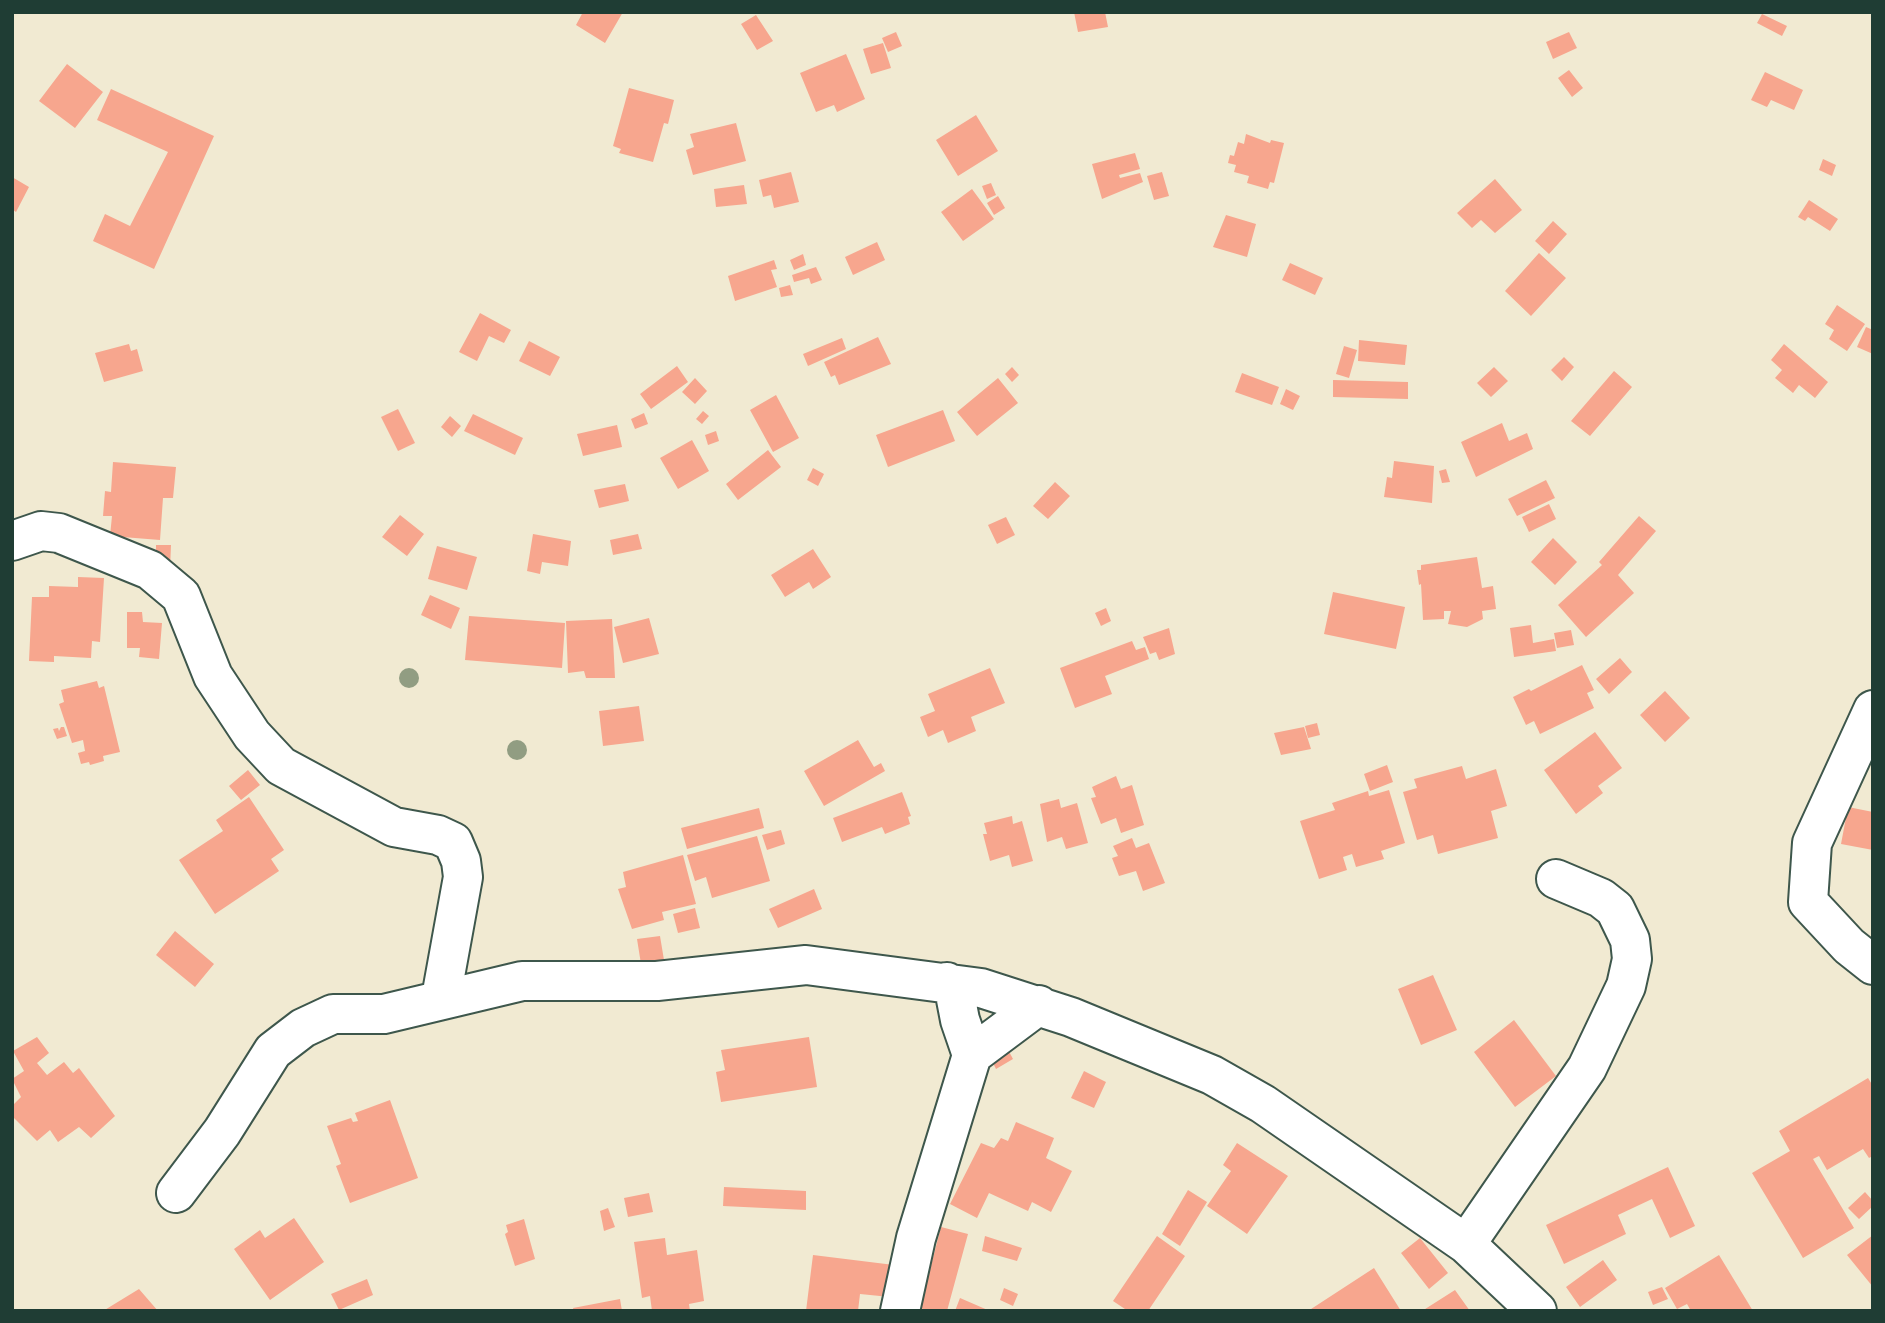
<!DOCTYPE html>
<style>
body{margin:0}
#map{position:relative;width:1885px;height:1323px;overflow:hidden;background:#f1ead2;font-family:"Libre Bodoni",serif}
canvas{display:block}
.frame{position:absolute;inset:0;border:14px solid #1f3d34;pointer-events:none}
</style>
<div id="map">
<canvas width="1885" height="1323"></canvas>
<div class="frame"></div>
</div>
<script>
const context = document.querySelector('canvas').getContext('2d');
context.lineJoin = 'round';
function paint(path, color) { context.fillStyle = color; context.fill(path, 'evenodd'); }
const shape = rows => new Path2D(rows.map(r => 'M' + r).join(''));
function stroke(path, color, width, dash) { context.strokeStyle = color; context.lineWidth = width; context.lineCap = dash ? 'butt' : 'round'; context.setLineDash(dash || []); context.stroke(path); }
paint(shape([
 [583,12,623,12,605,43,576,25],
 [1074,12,1105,12,1108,27,1078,32],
 [1762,14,1787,26,1782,36,1757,23],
 [756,15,773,41,757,50,741,24],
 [896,32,902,46,888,52,882,38],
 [1569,32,1577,48,1553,59,1546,42],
 [883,43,891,68,871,74,863,49],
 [846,54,865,99,837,112,834,105,816,112,800,73],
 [67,64,103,92,75,128,39,101],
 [1569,70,1583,88,1572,97,1558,78],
 [1765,72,1803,90,1794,110,1771,100,1767,107,1751,100],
 [629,88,674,100,668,124,664,123,653,162,619,153,621,149,613,146],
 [111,89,214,136,154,269,93,241,105,214,130,226,168,152,97,120],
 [976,115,998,151,958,176,936,140],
 [736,123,746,161,693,175,686,150,694,147,690,134],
 [1246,134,1270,143,1271,140,1284,143,1274,183,1270,182,1268,189,1247,183,1249,176,1234,172,1236,165,1228,163,1230,155,1234,156,1238,142,1244,144],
 [1135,153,1140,169,1119,175,1120,178,1140,173,1143,182,1102,199,1092,164],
 [1823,159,1836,165,1832,176,1819,170],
 [791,172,799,202,774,208,771,195,763,197,759,180],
 [1162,172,1169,196,1154,200,1147,176],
 [12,177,29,187,16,212,12,209],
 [1495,179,1522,210,1495,233,1481,220,1472,228,1457,213],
 [991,183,996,195,987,199,982,186],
 [744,185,747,204,716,207,714,189],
 [972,189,994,219,963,241,941,212],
 [998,196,1005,208,994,215,987,203],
 [1809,200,1838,219,1830,231,1808,217,1805,221,1798,217],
 [1226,215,1256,224,1247,257,1213,247],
 [1553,221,1567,234,1549,254,1535,241],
 [877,242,885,260,853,275,845,257],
 [1539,253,1566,278,1531,316,1505,291],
 [803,254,806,265,794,270,790,260],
 [774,260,777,269,771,270,777,287,735,301,728,276],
 [1290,263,1323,278,1315,295,1282,280],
 [816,267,822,280,811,284,809,278,794,282,792,275],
 [790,285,793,295,781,297,779,288],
 [1837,305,1865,324,1847,351,1829,339,1834,330,1825,324],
 [480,313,511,330,504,343,489,336,477,361,459,352],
 [1866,327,1873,330,1873,354,1857,347],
 [878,337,891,364,839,385,835,375,831,377,824,362],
 [842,338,846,349,808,366,803,354],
 [1359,340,1407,345,1405,365,1358,361],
 [529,341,560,357,550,376,519,361],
 [129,344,131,351,137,349,143,371,104,382,95,353],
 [1784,344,1828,382,1815,398,1799,385,1793,393,1775,378,1782,370,1771,360],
 [1344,346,1357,350,1349,378,1336,374],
 [1564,357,1574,367,1562,381,1551,370],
 [677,366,688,382,651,409,640,394],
 [1012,367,1019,375,1012,382,1005,374],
 [1494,367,1508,381,1491,397,1477,383],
 [1614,371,1632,387,1590,436,1571,421],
 [1242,373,1279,387,1272,405,1235,392],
 [695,378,707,391,695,404,682,392],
 [998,378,1018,403,977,436,957,412],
 [1333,380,1408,382,1408,399,1333,397],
 [1286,389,1300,396,1293,410,1280,404],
 [776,395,799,438,773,452,750,410],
 [398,409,415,443,398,451,381,417],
 [943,410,955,441,888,467,876,435],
 [703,411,709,416,702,424,696,419],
 [644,413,648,424,635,429,631,419],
 [473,414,523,438,515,455,464,431],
 [450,416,461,426,452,437,441,427],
 [1502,423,1509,441,1527,433,1533,449,1476,477,1461,442],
 [617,425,622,447,583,456,577,434],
 [716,431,719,441,708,445,705,435],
 [692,440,709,471,678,489,660,458],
 [768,450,781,467,738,500,726,484],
 [1394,461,1434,466,1432,503,1384,497,1387,477,1392,478],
 [113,462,176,467,173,498,163,498,160,540,110,536,112,516,103,516,105,491,111,492],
 [813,468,824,474,818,486,807,480],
 [1446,469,1450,482,1442,483,1439,471],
 [1546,480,1555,498,1517,516,1508,499],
 [1055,482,1070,496,1048,519,1033,506],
 [625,484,629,501,599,508,594,490],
 [1549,504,1556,519,1529,532,1522,517],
 [400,515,424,534,407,556,382,537],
 [1639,516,1656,531,1618,575,1634,593,1586,637,1558,605,1602,565,1599,562],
 [1006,517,1015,535,997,544,988,525],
 [533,534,571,541,568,566,542,562,540,574,527,571],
 [638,534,642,549,613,555,610,540],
 [1553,538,1577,562,1555,585,1531,562],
 [156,545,171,545,170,569,156,557],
 [437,546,477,557,467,590,428,579],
 [813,549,831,577,813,589,809,582,785,597,771,575],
 [1477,557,1482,588,1493,586,1496,609,1482,611,1483,619,1467,627,1448,624,1451,611,1444,611,1444,619,1423,620,1421,584,1419,585,1417,570,1421,570,1421,565],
 [78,577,104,578,100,642,92,641,91,658,54,656,54,662,29,661,32,597,49,597,49,586,78,587],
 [1333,592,1405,607,1396,649,1324,634],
 [430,595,460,608,451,629,421,615],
 [1106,608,1111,621,1101,626,1095,613],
 [127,612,142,612,143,622,162,623,159,659,139,657,140,648,127,648],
 [469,616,565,623,562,668,465,660],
 [649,618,659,654,623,663,614,627],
 [612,619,615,678,586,678,584,671,568,673,566,621],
 [1531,625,1533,643,1554,639,1556,651,1514,657,1510,628],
 [1169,628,1175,654,1159,660,1156,652,1150,654,1143,637],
 [1571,630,1574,645,1557,648,1554,633],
 [1132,641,1136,650,1145,647,1149,659,1105,676,1112,694,1075,708,1060,668],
 [1620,658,1632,672,1609,694,1596,679],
 [1582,665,1594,690,1587,693,1594,708,1540,734,1534,721,1526,725,1513,697,1529,689,1531,691],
 [990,668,1005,703,971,717,976,731,948,743,943,730,928,737,920,717,935,711,928,694],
 [97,681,99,688,104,686,120,752,103,756,104,761,90,765,89,762,81,764,78,753,85,751,83,740,72,743,59,704,64,702,61,690],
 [1665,691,1690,718,1665,742,1640,715],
 [639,706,644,741,603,746,599,711],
 [1317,723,1320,735,1308,738,1305,726],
 [61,727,64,727,67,736,57,739,53,729,58,728,59,731],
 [1304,727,1311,749,1281,755,1274,733],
 [1595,732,1622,768,1598,786,1603,793,1576,814,1544,770],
 [858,740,874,767,881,763,885,771,824,806,804,771],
 [1387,765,1393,782,1370,791,1364,774],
 [1462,766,1466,779,1496,769,1507,806,1491,811,1498,838,1438,854,1433,835,1417,840,1403,792,1417,788,1414,779],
 [248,770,260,785,241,800,229,786],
 [1116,776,1121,789,1132,785,1144,825,1121,833,1116,818,1101,824,1091,798,1096,797,1092,787],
 [1389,790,1405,843,1381,851,1384,859,1356,867,1352,854,1343,857,1347,870,1319,879,1300,821,1335,810,1332,803,1368,791,1369,796],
 [902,792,911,816,908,817,910,824,885,834,882,827,842,842,833,818],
 [249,797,284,850,271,859,279,871,215,914,179,860,223,831,216,820],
 [1059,799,1061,808,1077,803,1088,843,1066,849,1062,837,1047,842,1040,804],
 [1848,807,1873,812,1873,850,1841,844],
 [759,808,764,828,687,849,681,828],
 [1012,816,1013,824,1022,821,1033,861,1012,867,1009,855,990,861,983,834,987,834,984,823],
 [781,830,785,844,767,850,762,835],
 [757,836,770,881,712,898,706,877,695,881,687,855],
 [1132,838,1136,848,1149,843,1165,883,1143,891,1136,871,1119,876,1112,858,1118,856,1113,846],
 [683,855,696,904,662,912,664,920,632,929,618,889,626,887,623,872],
 [814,889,822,909,778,928,769,909],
 [695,908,700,928,678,933,673,914],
 [175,931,214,964,195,987,156,955],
 [660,936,664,960,641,964,637,939],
 [1433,975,1457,1030,1421,1045,1398,989],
 [1514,1020,1556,1076,1515,1107,1474,1052],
 [37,1037,49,1053,37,1063,47,1075,64,1062,73,1073,79,1068,115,1116,91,1138,79,1127,58,1142,50,1130,37,1141,12,1116,12,1106,21,1097,12,1079,24,1071,13,1051],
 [809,1037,817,1087,721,1102,716,1072,725,1070,721,1050],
 [1005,1044,1013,1059,996,1069,988,1053],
 [1084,1071,1106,1082,1094,1108,1071,1098],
 [1868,1078,1873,1086,1873,1156,1869,1158,1863,1149,1827,1170,1819,1156,1813,1159,1854,1228,1803,1258,1752,1173,1790,1151,1779,1131],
 [390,1100,418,1178,350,1203,336,1166,341,1164,327,1126,351,1118,353,1122,358,1121,355,1113],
 [1016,1122,1054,1138,1046,1158,1072,1171,1051,1212,1032,1202,1028,1211,989,1193,977,1218,950,1204,981,1143,994,1148,1001,1138,1008,1141],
 [1237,1143,1288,1176,1247,1234,1207,1206,1231,1171,1223,1165],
 [1668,1167,1695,1226,1670,1238,1652,1199,1618,1215,1626,1234,1564,1264,1546,1225],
 [724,1187,806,1191,806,1210,723,1206],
 [1188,1190,1207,1202,1180,1246,1162,1234],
 [1865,1192,1873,1201,1873,1206,1859,1219,1848,1208],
 [649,1193,653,1212,628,1217,624,1198],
 [608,1208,615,1227,604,1231,600,1211],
 [294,1218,324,1262,270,1300,234,1249,260,1230,265,1238],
 [524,1219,535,1259,515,1266,505,1234,508,1232,506,1225],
 [941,1227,968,1234,947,1311,929,1311,920,1308],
 [1873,1235,1873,1287,1847,1255],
 [985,1236,1022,1248,1017,1261,982,1251],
 [1157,1236,1185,1256,1148,1311,1128,1311,1113,1301],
 [665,1238,667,1255,697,1250,704,1301,689,1304,690,1311,652,1311,650,1296,642,1298,634,1242],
 [1420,1238,1448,1273,1429,1289,1401,1253],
 [813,1255,894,1265,890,1297,860,1294,858,1311,806,1311],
 [1719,1255,1753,1311,1691,1311,1687,1304,1677,1309,1665,1288],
 [1603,1260,1617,1280,1580,1307,1566,1287],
 [1374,1268,1401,1311,1308,1311],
 [367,1279,373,1295,339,1310,331,1294],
 [1662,1287,1668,1299,1653,1305,1648,1292],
 [1004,1288,1018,1294,1013,1306,1000,1300],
 [139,1289,158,1311,103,1311],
 [1455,1290,1470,1311,1422,1311],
 [960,1298,990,1311,955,1311],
 [620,1299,622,1311,574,1311,573,1308]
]), '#f7a68e');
const minor = shape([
 [12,541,41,531,59,533,150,570,181,596,213,676,252,735,281,766,394,827,438,835,453,842,461,861,463,877,441,998],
 [1873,710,1812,843,1808,902,1849,946,1873,965],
 [947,982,954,989,960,1020,972,1055],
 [176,1193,222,1132,273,1051,303,1028,333,1014,384,1014,522,981,657,981,806,965,981,988,1071,1017,1212,1075,1263,1104,1466,1244,1537,1311],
 [1466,1244,1587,1068,1626,986,1632,959,1630,940,1615,909,1601,898,1556,879],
 [900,1311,916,1238,972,1055,1039,1005]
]);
stroke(minor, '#3e574c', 42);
stroke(minor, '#fff', 38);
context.fillStyle = '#919d82';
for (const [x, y] of [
 [409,678],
 [517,750]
]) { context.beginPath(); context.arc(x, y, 10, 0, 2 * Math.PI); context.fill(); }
</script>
